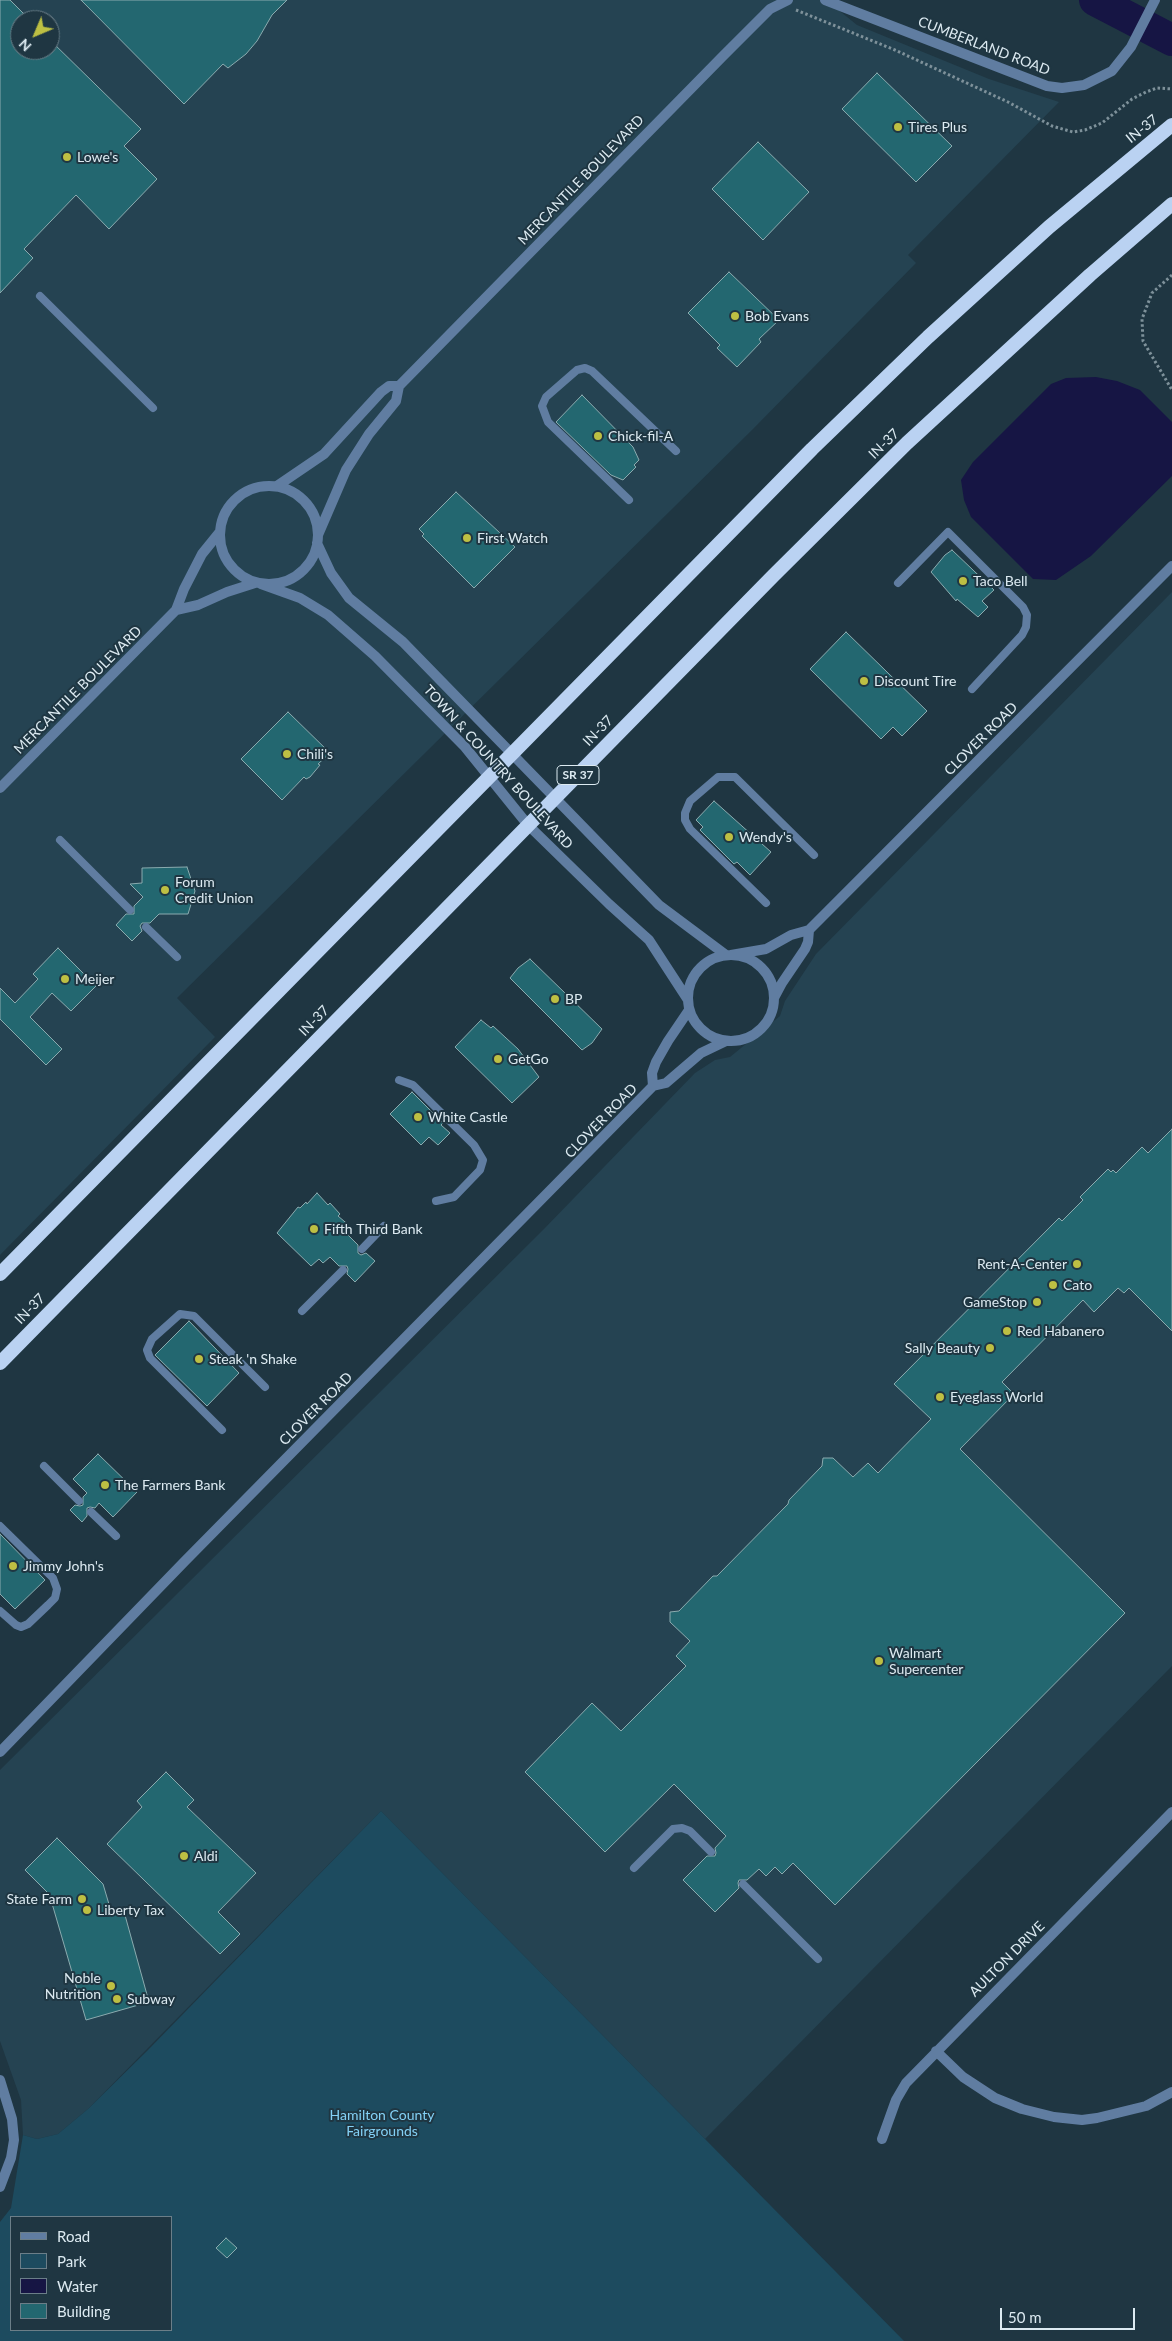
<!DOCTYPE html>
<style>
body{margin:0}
#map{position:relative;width:1172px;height:2341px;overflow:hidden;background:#1f3642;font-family:Lato,sans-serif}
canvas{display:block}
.legend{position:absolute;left:10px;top:2216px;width:162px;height:115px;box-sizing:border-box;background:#1f3642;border:1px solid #6b7e88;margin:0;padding:6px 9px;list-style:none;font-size:15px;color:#dceaf1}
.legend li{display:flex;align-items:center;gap:10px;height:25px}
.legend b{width:25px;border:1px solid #6b7e88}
.north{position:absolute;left:10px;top:10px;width:50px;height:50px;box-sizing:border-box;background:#1f3642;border:1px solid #6b7e88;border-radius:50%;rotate:225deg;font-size:14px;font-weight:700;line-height:20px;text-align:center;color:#dceaf1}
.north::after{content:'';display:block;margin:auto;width:18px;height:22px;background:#bdbf43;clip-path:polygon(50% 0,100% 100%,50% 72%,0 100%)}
.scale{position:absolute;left:1000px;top:2308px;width:135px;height:22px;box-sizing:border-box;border:2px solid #dceaf1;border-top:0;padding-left:6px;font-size:15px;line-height:18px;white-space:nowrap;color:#dceaf1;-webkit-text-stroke:4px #1f3642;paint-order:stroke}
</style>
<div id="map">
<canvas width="1172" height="2341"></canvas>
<ul class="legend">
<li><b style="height:6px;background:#607da1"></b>Road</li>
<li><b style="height:14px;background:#1d4b5f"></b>Park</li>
<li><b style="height:14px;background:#161544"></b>Water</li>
<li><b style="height:14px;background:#236770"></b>Building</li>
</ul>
<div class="north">N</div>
<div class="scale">50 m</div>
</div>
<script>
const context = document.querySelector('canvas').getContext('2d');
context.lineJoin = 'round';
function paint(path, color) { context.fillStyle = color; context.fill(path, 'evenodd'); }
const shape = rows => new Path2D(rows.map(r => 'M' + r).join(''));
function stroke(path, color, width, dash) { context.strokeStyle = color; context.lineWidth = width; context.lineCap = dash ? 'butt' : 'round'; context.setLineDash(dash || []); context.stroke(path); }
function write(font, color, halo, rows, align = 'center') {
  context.font = font + ' Lato,sans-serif'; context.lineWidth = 4; context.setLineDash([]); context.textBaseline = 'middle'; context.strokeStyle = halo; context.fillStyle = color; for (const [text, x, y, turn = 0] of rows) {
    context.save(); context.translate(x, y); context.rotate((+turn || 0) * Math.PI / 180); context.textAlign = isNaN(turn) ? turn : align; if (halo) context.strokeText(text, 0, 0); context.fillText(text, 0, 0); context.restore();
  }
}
paint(shape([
 [0,0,826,0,857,25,989,79,1059,102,908,255,916,263,753,429,177,998,215,1037,0,1255],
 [20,20,50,20,50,50,20,50],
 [1172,592,1172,1666,705,2139,381,1811,88,2109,58,2134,37,2139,23,2135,21,2100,0,2041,0,1770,544,1229,695,1073,715,1060,730,1057,780,1016,785,1001,816,954]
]), '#254352');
paint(shape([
 [381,1811,705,2139,904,2341,0,2341,0,2222,11,2208,23,2135,37,2139,58,2134,88,2109,147,2051],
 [11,2217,171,2217,171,2330,11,2330]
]), '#1d4b5f');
paint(shape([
 [1096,377,1117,381,1140,390,1172,422,1172,476,1091,556,1056,580,1033,579,971,517,964,500,961,480,973,462,1051,384,1066,378]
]), '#161544');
stroke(shape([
 [1095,0,1172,40]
]), '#161544', 32);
const building = shape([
 [0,0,10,0,30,20,20,20,20,50,50,50,50,40,141,129,124,146,157,179,109,229,76,195,24,249,33,258,0,293,0,0],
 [81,0,287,0,272,15,257,41,246,54,228,68,223,64,184,104,81,0],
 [877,73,952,146,916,182,842,109,877,73],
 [758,142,809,192,763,240,712,189,758,142],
 [729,272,779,320,759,339,761,342,737,367,717,348,720,345,688,313,729,272],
 [582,395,633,447,639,460,634,465,636,467,623,480,611,475,556,422,582,395],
 [456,492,515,547,474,588,422,536,424,534,419,529,456,492],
 [952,550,994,590,982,601,988,607,978,617,957,599,956,601,931,572,945,555,952,550],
 [846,632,927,711,902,736,893,727,881,739,810,669,846,632],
 [288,712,330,753,318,764,320,765,310,777,306,779,304,777,282,800,241,759,288,712],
 [714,801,771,852,750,875,737,862,734,864,700,830,703,827,696,820,714,801],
 [187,867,195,891,188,914,159,914,150,923,142,923,140,926,142,931,132,941,116,925,126,914,134,914,134,906,143,897,130,884,142,883,142,868,187,867],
 [58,948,96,986,71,1011,52,993,30,1017,62,1049,46,1065,0,1019,0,988,15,1003,38,979,33,974,58,948],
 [530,959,602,1029,592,1043,582,1050,510,978,518,968,530,959],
 [481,1020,491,1028,493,1026,518,1049,539,1077,512,1103,455,1047,481,1020],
 [412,1092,443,1123,441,1125,450,1133,438,1145,429,1137,421,1145,390,1114,412,1092],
 [1172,1129,1172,1331,1129,1288,1124,1293,1118,1288,1094,1312,1083,1300,1002,1382,1014,1394,960,1449,1125,1613,835,1905,793,1863,782,1874,775,1867,766,1876,759,1869,747,1880,739,1880,738,1883,739,1888,715,1912,683,1880,707,1856,715,1856,716,1853,715,1848,726,1836,674,1784,605,1852,525,1772,592,1703,621,1731,686,1666,676,1656,690,1641,670,1622,670,1612,679,1611,713,1576,717,1576,788,1504,789,1500,822,1466,823,1458,833,1458,853,1477,868,1463,878,1473,931,1419,894,1384,1059,1218,1062,1221,1083,1200,1080,1197,1108,1169,1111,1172,1113,1170,1116,1173,1142,1147,1148,1153,1172,1129],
 [317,1193,328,1205,330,1203,340,1214,338,1216,351,1227,345,1232,358,1245,358,1253,361,1255,366,1253,375,1261,355,1282,347,1274,348,1269,347,1266,339,1266,330,1257,323,1263,319,1259,311,1266,277,1233,298,1207,300,1208,306,1202,307,1204,317,1193],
 [189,1321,239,1373,207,1406,155,1355,189,1321],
 [98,1454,137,1492,113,1517,99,1503,95,1508,90,1507,87,1508,87,1516,82,1522,70,1510,75,1505,80,1506,83,1505,83,1497,87,1493,73,1479,98,1454],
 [0,1534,45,1580,15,1609,0,1594,0,1534],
 [166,1772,194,1800,187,1807,256,1873,218,1912,240,1934,220,1954,107,1844,142,1807,137,1801,166,1772],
 [57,1838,103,1884,111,1911,123,1908,149,2002,86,2020,51,1900,47,1892,25,1870,57,1838],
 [226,2238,237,2248,227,2258,216,2248,226,2238]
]);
paint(building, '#236770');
stroke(building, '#8babaf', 1);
stroke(shape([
 [796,10,895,50,1008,102,1052,126,1073,132,1085,130,1102,123,1132,99,1146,92,1157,88,1172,89],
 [1172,275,1152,293,1142,319,1143,341,1172,390]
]), '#7e919a', 3, [2.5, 2.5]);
stroke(shape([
 [40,296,153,408],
 [629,500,548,422,542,406,546,397,577,370,585,368,592,371,676,451],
 [898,583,948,532,1023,607,1027,615,1026,627,1022,635,972,689],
 [60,840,130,910],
 [766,903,690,829,685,820,685,813,690,801,718,777,735,777,814,855],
 [146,927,177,957],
 [399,1080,413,1085,474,1145,483,1160,480,1170,454,1197,436,1201],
 [362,1249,384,1226],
 [302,1311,343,1270],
 [222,1430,150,1358,147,1350,152,1339,180,1314,194,1316,265,1387],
 [44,1466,79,1501],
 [91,1512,116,1536],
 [0,1526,53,1578,57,1589,55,1598,48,1605,28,1624,21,1627,16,1625,0,1611],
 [634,1868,673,1829,682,1828,690,1831,711,1852],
 [743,1884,818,1959]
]), '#607da1', 8);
stroke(shape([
 [555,798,659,905,726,955],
 [528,825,609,904,649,940,688,1000],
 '688 998a43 43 0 1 1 86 0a43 43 0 1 1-86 0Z',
 [731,955,766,949,791,935,809,930,1172,566],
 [774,998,782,983,805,949,808,942,809,930],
 [653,1086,652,1073,656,1062,668,1041,689,1010],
 [0,1752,185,1561,653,1086,666,1083,701,1053,726,1041],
 [936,2051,963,2077,995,2098,1022,2109,1054,2117,1082,2120,1097,2118,1146,2106,1172,2092],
 [0,2080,12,2119,14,2140,11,2158,0,2187],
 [882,2139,896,2100,906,2083,1172,1812]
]), '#607da1', 10);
stroke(shape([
 [825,0,1047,86,1062,88,1084,85,1112,71,1131,47,1155,0],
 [277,486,324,454,381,392,389,386,399,386],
 '220 535a49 49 0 1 1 98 0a49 49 0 1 1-98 0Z',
 [318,535,346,470,369,434,396,401,399,386,723,56,770,9,788,0],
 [317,543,331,573,349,598,403,642,555,798],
 [261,584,300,598,328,615,375,656,465,747,528,825],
 [176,610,198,605,227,592,255,583],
 [0,788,176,610,184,589,202,554,219,533]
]), '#607da1', 10);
stroke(shape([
 [0,1274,812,449,928,337,1049,227,1172,125],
 [0,1363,774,575,907,443,1090,275,1172,204]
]), '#bad2f2', 14);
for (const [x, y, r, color] of [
 [898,127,5,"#bdbf43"],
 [67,157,5,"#bdbf43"],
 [735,316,5,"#bdbf43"],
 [598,436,5,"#bdbf43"],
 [467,538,5,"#bdbf43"],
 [963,581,5,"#bdbf43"],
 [864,681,5,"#bdbf43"],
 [287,754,5,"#bdbf43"],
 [729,837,5,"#bdbf43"],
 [165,890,5,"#bdbf43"],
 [65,979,5,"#bdbf43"],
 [555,999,5,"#bdbf43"],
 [498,1059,5,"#bdbf43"],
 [418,1117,5,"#bdbf43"],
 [314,1229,5,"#bdbf43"],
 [1077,1264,5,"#bdbf43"],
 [1053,1285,5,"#bdbf43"],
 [1037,1302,5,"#bdbf43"],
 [1007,1331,5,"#bdbf43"],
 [990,1348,5,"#bdbf43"],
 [199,1359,5,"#bdbf43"],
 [940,1397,5,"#bdbf43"],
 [105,1485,5,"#bdbf43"],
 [13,1566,5,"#bdbf43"],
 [879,1661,5,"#bdbf43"],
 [184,1856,5,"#bdbf43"],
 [82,1899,5,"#bdbf43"],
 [87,1910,5,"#bdbf43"],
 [111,1986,5,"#bdbf43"],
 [117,1999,5,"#bdbf43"]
]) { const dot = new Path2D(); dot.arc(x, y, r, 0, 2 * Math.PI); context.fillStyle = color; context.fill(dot); stroke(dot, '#1f3642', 2); }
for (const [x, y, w] of [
 [578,775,42]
]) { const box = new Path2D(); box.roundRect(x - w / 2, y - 9.5, w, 19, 4); context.fillStyle = '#1f3642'; context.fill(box); stroke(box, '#dceaf1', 1); }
write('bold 12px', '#dceaf1', null, [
 ["SR 37",578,775]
]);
write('14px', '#dceaf1', '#1f3642', [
 ["CUMBERLAND ROAD",984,46,21],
 ["IN-37",1142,129,-39],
 ["MERCANTILE BOULEVARD",581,180,-46],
 ["IN-37",884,444,-44],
 ["MERCANTILE BOULEVARD",78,690,-45],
 ["IN-37",598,731,-46],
 ["CLOVER ROAD",981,739,-45],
 ["TOWN & COUNTRY BOULEVARD",498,767,48],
 ["IN-37",314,1021,-46],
 ["CLOVER ROAD",601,1121,-46],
 ["IN-37",30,1309,-46],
 ["CLOVER ROAD",316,1409,-45],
 ["AULTON DRIVE",1007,1959,-45]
]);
write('14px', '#dceaf1', '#1f3642', [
 ["Tires Plus",908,127],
 ["Lowe's",77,157],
 ["Bob Evans",745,316],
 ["Chick-fil-A",608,436],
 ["First Watch",477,538],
 ["Taco Bell",973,581],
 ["Discount Tire",874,681],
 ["Chili's",297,754],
 ["Wendy's",739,837],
 ["Forum",175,882],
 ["Credit Union",175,898],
 ["Meijer",75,979],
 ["BP",565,999],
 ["GetGo",508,1059],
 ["White Castle",428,1117],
 ["Fifth Third Bank",324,1229],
 ["Rent-A-Center",1067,1264,"right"],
 ["Cato",1063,1285],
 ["GameStop",1027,1302,"right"],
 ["Red Habanero",1017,1331],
 ["Sally Beauty",980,1348,"right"],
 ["Steak 'n Shake",209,1359],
 ["Eyeglass World",950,1397],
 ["The Farmers Bank",115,1485],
 ["Jimmy John's",23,1566],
 ["Walmart",889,1653],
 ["Supercenter",889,1669],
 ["Aldi",194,1856],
 ["State Farm",72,1899,"right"],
 ["Liberty Tax",97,1910],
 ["Noble",101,1978,"right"],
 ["Nutrition",101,1994,"right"],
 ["Subway",127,1999]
], 'left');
write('14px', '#83d0f5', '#1f3642', [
 ["Hamilton County",382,2115],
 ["Fairgrounds",382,2131]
]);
</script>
